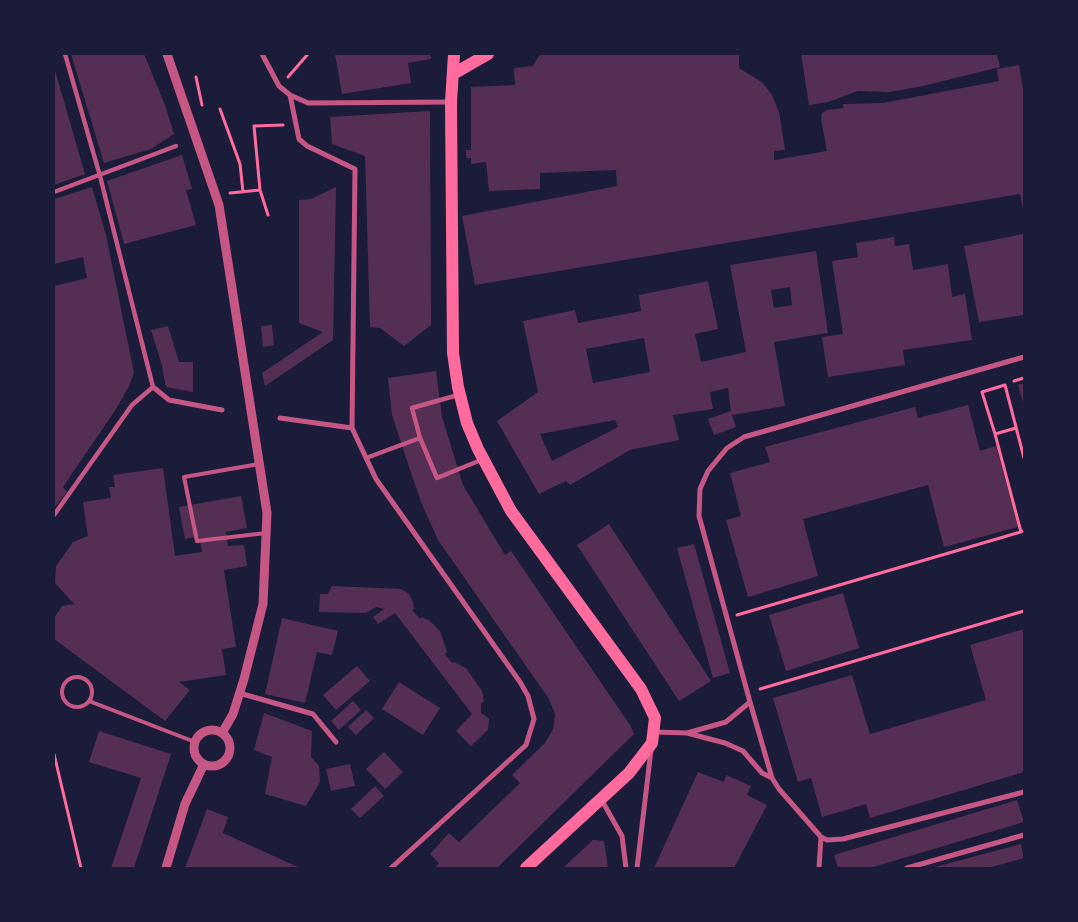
<!DOCTYPE html>
<style>
body{margin:0}
#map{position:relative;width:1078px;height:922px;overflow:hidden;background:#1b1b3a;font-family:"Noto Serif",serif}
canvas{display:block}
.frame{position:absolute;inset:0;border:55px solid #1b1b3a;pointer-events:none}
</style>
<div id="map">
<canvas width="1078" height="922"></canvas>
<div class="frame"></div>
</div>
<script>
const context = document.querySelector('canvas').getContext('2d');
context.lineJoin = 'round';
function paint(path, color) { context.fillStyle = color; context.fill(path, 'evenodd'); }
const shape = rows => new Path2D(rows.map(r => 'M' + r).join(''));
function stroke(path, color, width, dash) { context.strokeStyle = color; context.lineWidth = width; context.lineCap = dash ? 'butt' : 'round'; context.setLineDash(dash || []); context.stroke(path); }
paint(shape([
 [71,54,144,54,165,105,174,134,151,149,104,163],
 [335,54,430,54,431,59,408,63,411,83,342,94],
 [540,54,739,54,739,68,763,83,772,95,779,112,785,150,774,151,774,160,827,151,821,119,822,113,827,110,843,108,843,104,883,103,999,81,997,69,1019,65,1024,95,1024,214,1020,194,475,285,462,216,617,186,616,170,540,173,540,189,489,191,486,162,471,164,471,158,466,158,466,150,471,150,471,87,515,85,514,68,533,66],
 [801,54,997,54,1000,67,923,86,889,92,858,91,828,102,809,105],
 [54,67,85,174,54,185],
 [430,111,431,325,404,346,380,328,370,327,365,156,332,144,330,117],
 [182,155,192,189,186,190,196,225,124,244,107,181],
 [92,187,106,235,134,373,129,386,116,409,63,487,67,492,54,508,54,286,87,278,83,257,54,264,54,199],
 [336,187,333,340,265,386,262,373,323,332,299,323,299,200,311,199],
 [1023,234,1024,315,979,322,964,246],
 [894,237,895,246,909,244,913,270,948,264,952,297,965,294,972,340,903,350,905,365,828,377,822,337,843,334,832,261,858,257,856,243],
 [816,251,828,333,774,342,785,406,732,415,736,427,714,435,708,419,731,411,728,388,710,392,713,409,673,415,679,440,630,450,570,485,566,481,539,494,497,421,538,392,523,321,575,310,578,323,641,311,639,295,708,281,718,329,695,334,701,362,746,352,730,265],
 [790,287,792,305,774,308,771,290],
 [644,338,650,372,593,383,586,349],
 [615,420,618,427,552,461,540,434],
 [272,325,274,345,263,347,261,326],
 [168,326,179,362,193,362,193,392,166,387,161,362,151,330],
 [436,371,442,417,463,485,505,555,511,551,630,725,634,734,497,868,435,868,439,863,430,854,449,833,459,842,520,783,512,775,545,743,553,729,555,714,549,699,438,540,421,502,407,461,392,415,388,378],
 [1024,383,1024,406,1018,385],
 [968,405,980,451,996,446,1018,527,944,547,928,485,803,519,818,576,748,597,726,520,741,516,730,473,770,462,765,447,915,407,918,418],
 [163,468,175,556,202,552,199,536,185,539,179,507,241,496,247,528,226,532,228,546,244,545,247,566,224,570,236,647,222,649,226,675,179,682,190,690,165,721,54,639,54,618,62,606,74,604,55,583,56,566,73,542,88,536,83,502,111,498,109,487,115,487,113,475],
 [609,524,711,681,679,701,577,545],
 [694,544,730,673,713,678,677,548],
 [332,586,401,589,409,594,413,602,414,609,412,610,420,619,422,617,430,621,440,631,447,652,445,654,452,663,454,662,466,668,482,691,484,701,481,704,481,713,489,719,488,730,471,746,456,731,472,714,395,613,378,624,373,617,384,609,376,607,366,613,319,612,320,594,328,594],
 [843,593,859,648,786,671,769,615],
 [282,618,338,631,332,655,317,652,305,703,265,694],
 [1024,629,1024,772,870,818,866,804,822,817,811,778,798,782,773,698,852,675,870,734,986,700,970,645],
 [357,666,370,681,336,710,323,695],
 [399,682,440,708,423,735,382,709],
 [353,701,361,710,339,730,331,721],
 [366,710,374,718,356,735,348,727],
 [264,713,312,731,311,757,319,766,320,782,306,806,265,794,272,757,254,750],
 [99,731,171,754,134,868,111,868,141,778,89,762],
 [384,752,403,772,385,789,366,769],
 [350,764,355,786,331,791,326,769],
 [698,772,724,782,726,775,751,786,747,795,767,805,734,868,654,868],
 [375,786,384,796,360,818,351,809],
 [1017,800,1024,822,870,868,838,868,834,855],
 [207,809,228,817,223,833,300,868,185,868],
 [593,840,604,841,608,868,563,868],
 [1021,844,1024,858,988,868,931,868]
]), '#542f53');
stroke(shape([
 [196,77,202,105],
 [288,77,308,54],
 [220,109,240,164,243,192],
 [260,190,268,215],
 [230,193,260,190,254,126,283,125],
 [1014,381,1024,378],
 [1016,428,995,434,982,392,1005,385,1024,458],
 [995,434,1021,532],
 [737,615,1024,531],
 [760,689,1024,611],
 [54,754,81,868]
]), '#ff6b9d', 3);
stroke(shape([
 [259,464,184,477,197,541,266,533],
 '62 692a15 15 0 1 1 30 0a15 15 0 1 1-30 0Z',
 [89,701,195,742]
]), '#c65784', 4);
stroke(shape([
 [54,192,176,146],
 [420,438,437,478,481,460],
 [366,458,420,438,412,408,458,395],
 [54,515,132,405,153,387,100,176,65,54]
]), '#c65784', 4.5);
stroke(shape([
 [262,54,279,86,290,95,308,103,451,102],
 [290,95,299,139,307,146,355,169,352,428,376,479,520,682,528,696,534,719,526,745,391,868],
 [153,387,169,400,222,410],
 [280,418,352,428],
 [239,693,313,714,336,742],
 [750,702,772,778],
 [655,732,687,733,725,743,743,751,762,773,772,778,779,789,821,837,827,840,843,839,1024,792],
 [687,733,726,722,750,702,699,516,700,489,708,471,727,448,744,437,1024,357],
 [601,799,622,836,626,868],
 [637,868,651,750],
 [819,868,821,837],
 [907,868,1024,835]
]), '#c65784', 5);
stroke(shape([
 [167,54,219,205,267,513,263,604,244,679,233,714,222,733],
 '194 748a18 18 0 1 1 36 0a18 18 0 1 1-36 0Z',
 [166,868,185,804,204,764]
]), '#c65784', 9);
stroke(shape([
 [454,54,451,102,453,353,458,387,467,423,478,449,511,511,641,689,655,718,652,743,629,773,526,868],
 [453,74,488,54]
]), '#ff6b9d', 12);
</script>
